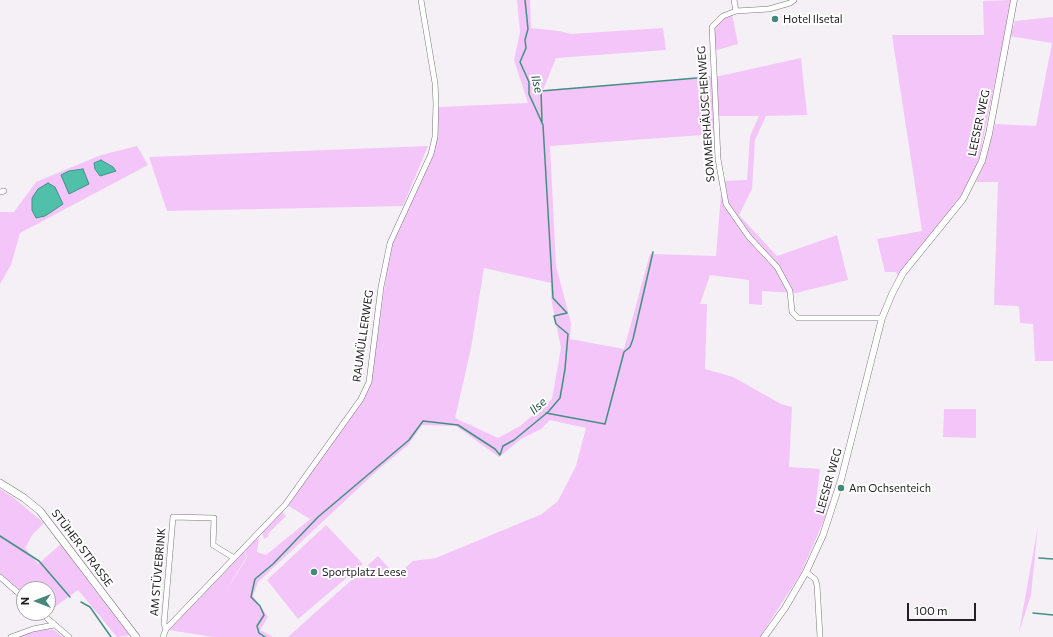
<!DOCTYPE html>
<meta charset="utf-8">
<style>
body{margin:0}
#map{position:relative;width:1053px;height:637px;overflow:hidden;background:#f5f0f5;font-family:Commissioner,sans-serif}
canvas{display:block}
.north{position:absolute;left:16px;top:581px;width:40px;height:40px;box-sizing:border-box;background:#fff;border:1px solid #a7a6a7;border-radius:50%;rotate:270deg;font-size:11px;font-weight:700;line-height:16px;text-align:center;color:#232123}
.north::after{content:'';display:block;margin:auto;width:14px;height:18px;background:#45887b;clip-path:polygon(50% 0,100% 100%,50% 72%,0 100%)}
.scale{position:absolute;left:907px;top:603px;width:69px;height:18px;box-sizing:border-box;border:2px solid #232123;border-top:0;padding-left:5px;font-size:12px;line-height:14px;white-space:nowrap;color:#232123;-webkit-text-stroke:3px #fff;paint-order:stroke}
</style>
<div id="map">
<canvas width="1053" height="637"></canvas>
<div class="north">N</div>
<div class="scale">100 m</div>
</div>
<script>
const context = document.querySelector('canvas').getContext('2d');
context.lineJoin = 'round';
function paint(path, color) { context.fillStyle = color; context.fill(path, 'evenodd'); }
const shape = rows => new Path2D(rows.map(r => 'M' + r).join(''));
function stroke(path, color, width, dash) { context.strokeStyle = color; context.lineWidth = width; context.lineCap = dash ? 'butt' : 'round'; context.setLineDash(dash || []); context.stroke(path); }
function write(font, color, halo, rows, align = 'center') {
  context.font = font + ' Commissioner,sans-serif'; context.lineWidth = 4; context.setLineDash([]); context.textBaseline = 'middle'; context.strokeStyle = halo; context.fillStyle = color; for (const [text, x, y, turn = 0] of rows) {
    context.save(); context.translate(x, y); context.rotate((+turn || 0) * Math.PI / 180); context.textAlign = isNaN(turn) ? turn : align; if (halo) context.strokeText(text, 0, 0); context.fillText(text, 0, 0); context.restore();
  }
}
paint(shape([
 [517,0,530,0,531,28,559,31,571,34,663,28,666,50,556,58,543,90,713,77,716,134,550,146,556,266,571,323,570,339,624,349,650,254,716,256,722,181,747,180,750,136,759,116,719,116,715,77,801,58,807,115,766,116,755,140,752,189,739,215,777,256,837,235,848,280,796,293,762,291,762,305,749,304,749,280,710,275,700,304,707,304,705,369,733,377,781,404,792,407,789,467,820,469,816,501,832,502,801,573,760,637,288,637,378,556,396,576,413,561,436,558,542,514,558,501,576,466,586,428,550,420,541,429,521,439,499,457,456,426,422,425,408,445,379,469,258,582,253,596,268,617,260,630,273,637,213,637,169,630,245,551,246,558,225,592,247,558,245,549,259,537,257,552,266,555,357,481,310,519,287,505,354,413,363,400,371,382,390,249,436,137,438,107,528,103,514,60,520,32],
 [484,268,551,283,551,298,561,348,552,399,520,426,498,438,455,418,471,348],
 [1012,0,979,159,967,188,898,276,896,272,885,272,877,239,922,231,892,35,984,35,983,1],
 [732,14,738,44,714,51,714,27,723,18],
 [1053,17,1053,361,1035,361,1033,324,1020,323,1019,306,994,305,998,182,976,182,985,162,995,124,1036,126,1052,43,1010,36,1015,21],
 [137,146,148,165,20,233,11,265,0,284,0,212,14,212,36,182,101,155],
 [428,146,403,206,167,211,149,157],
 [944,409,976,409,976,438,943,437],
 [0,489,14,498,44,523,33,534,25,548,38,564,61,544,94,589,132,635,117,637,78,590,48,612,48,589,24,589,24,594,0,574],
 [282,512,286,516,268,534,269,536,264,539,262,533],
 [326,525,363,564,298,619,267,580],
 [1038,526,1031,595,1019,632],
 [48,629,54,630,63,637,16,637,39,630]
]), '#f4c5f8');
const water = shape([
 [101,160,113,167,116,171,100,176,95,169,94,163,101,160],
 [83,169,89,184,69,194,61,175,69,171,83,169],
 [48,183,55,187,63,204,45,216,36,218,32,210,32,198,38,189,48,183]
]);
paint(water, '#51c0ab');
stroke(water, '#439082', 1);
stroke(shape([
 [542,123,541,91,709,77],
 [546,413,605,424,624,352,630,347,633,339,653,252],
 [0,536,39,561,70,597],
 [1039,558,1053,559],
 [81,602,90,607,111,637],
 [1033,613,1053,615],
 [265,637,259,633,257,626,264,615,260,606,251,597,255,579,273,564,318,517,409,440,423,421,458,425,495,449,500,455,503,446,514,440,548,412,560,398,565,369,568,334,556,324,554,316,567,313,553,298,543,125,529,94,529,82,520,62,526,48,525,40,528,29,525,0]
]), '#439082', 1.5);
const minor = shape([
 [734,0,736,11],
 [794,0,790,3,769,9,736,11,723,16,712,27,718,159,726,204,749,237,777,267,790,291,792,312,798,318,882,318],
 [0,192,4,191],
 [806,572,815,579,817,585,820,637],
 [0,577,24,598],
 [41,613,69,637],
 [166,629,164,624,173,517,214,518,213,545,234,558],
 [11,637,33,629,54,625],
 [163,637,166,629,285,505,361,399,369,382,381,287,390,243,431,154,435,137,436,104,435,83,421,0]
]);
const tertiary = shape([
 [764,637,785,608,806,572,823,535,841,480,882,318,892,294,903,273,963,199,982,161,989,134,1014,0]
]);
const secondary = shape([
 [0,483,24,498,40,511,136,637]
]);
stroke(minor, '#7a767a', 6);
stroke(tertiary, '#7a767a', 7);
stroke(secondary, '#7a767a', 8);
stroke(minor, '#fff', 5);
stroke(tertiary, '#fff', 6);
stroke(secondary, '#fff', 7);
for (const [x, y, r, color] of [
 [775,19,4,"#45887b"],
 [841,488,4,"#45887b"],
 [314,572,4,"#45887b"]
]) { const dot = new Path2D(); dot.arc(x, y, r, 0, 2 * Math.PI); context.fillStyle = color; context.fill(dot); stroke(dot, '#fff', 1.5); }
write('11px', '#232123', '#fff', [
 ["Hotel Ilsetal",783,19],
 ["Am Ochsenteich",849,488],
 ["Sportplatz Leese",322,572]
], 'left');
write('11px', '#232123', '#fff', [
 ["SOMMERHÄUSCHENWEG",706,114,-94],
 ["LEESER WEG",979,123,-78],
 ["RAUMÜLLERWEG",363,336,-82],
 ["LEESER WEG",829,481,-74],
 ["STÜHER STRASSE",82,548,53],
 ["AM STÜVEBRINK",158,572,-85]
]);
write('italic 12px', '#27574d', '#fff', [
 ["Ilse",537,84,76],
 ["Ilse",538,406,-43]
]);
</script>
